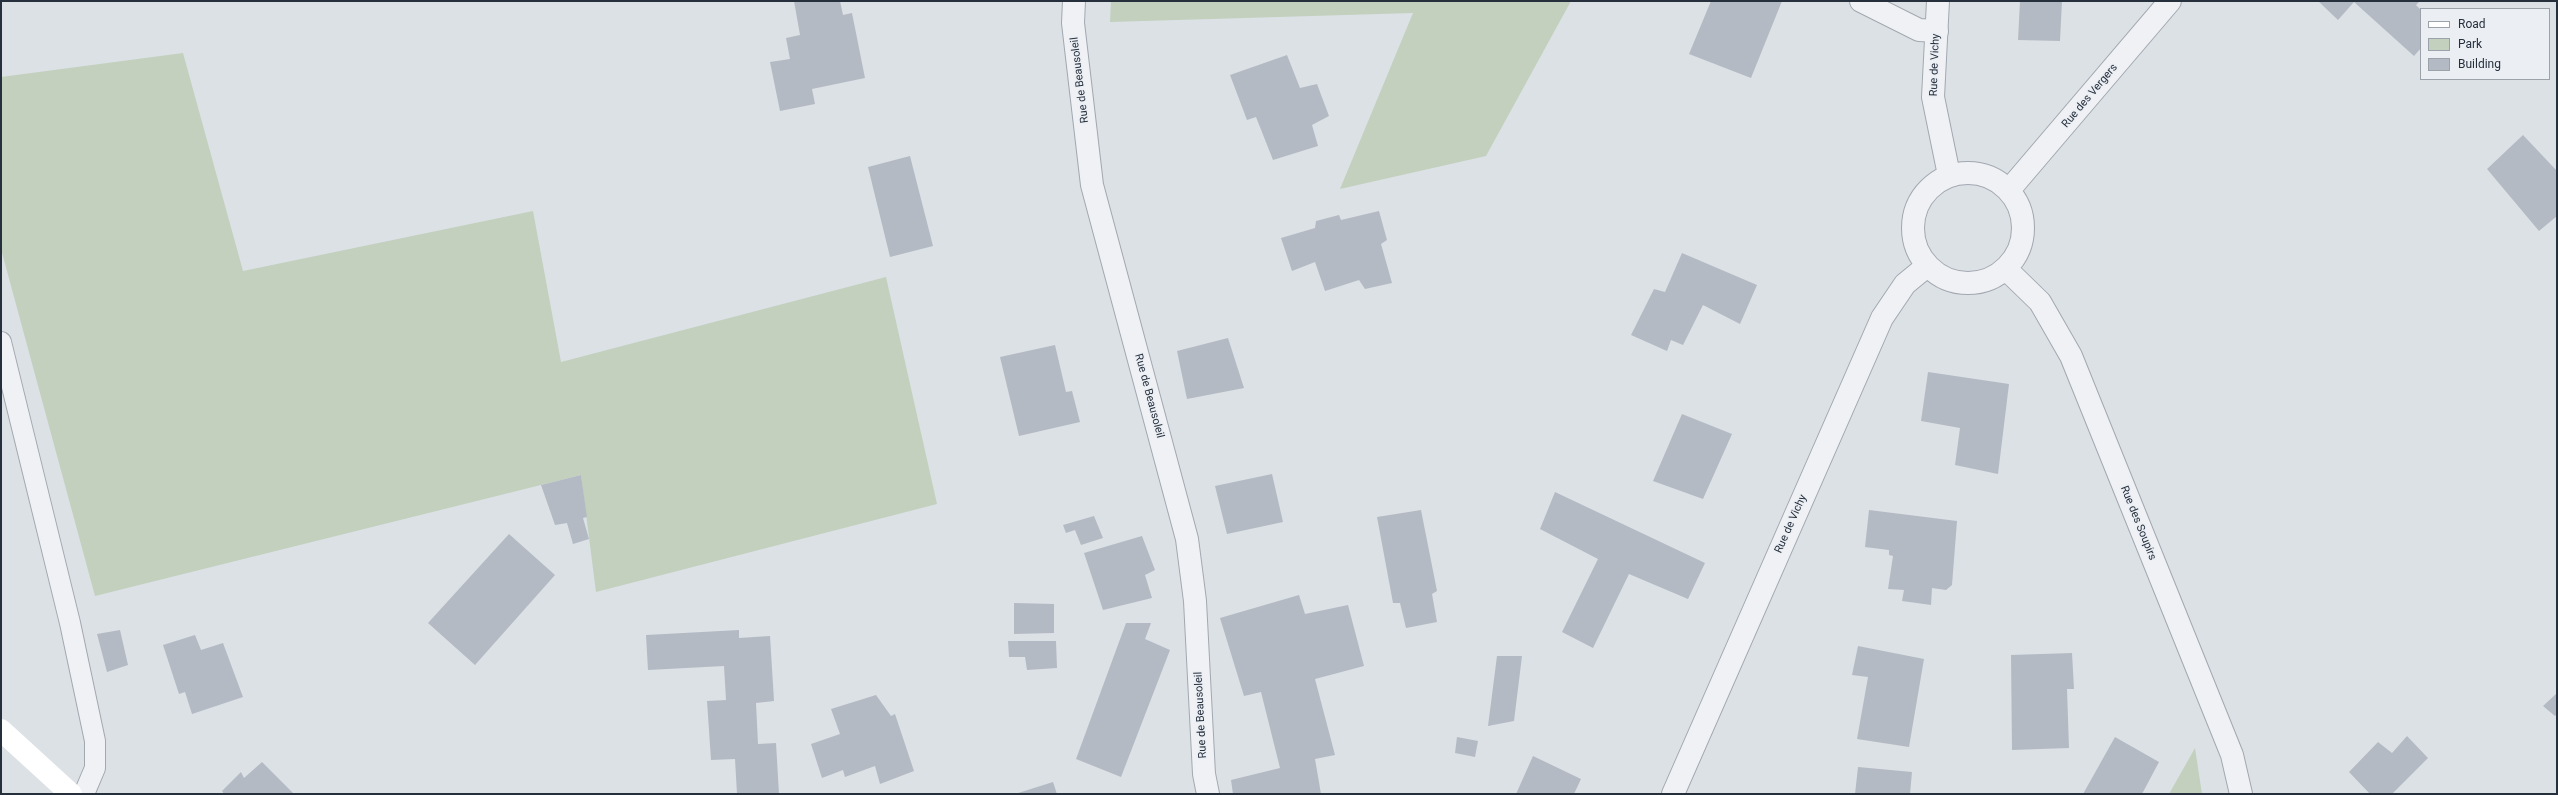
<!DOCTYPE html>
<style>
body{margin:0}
#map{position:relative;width:2558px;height:795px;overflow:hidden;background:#dce1e6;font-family:Roboto,sans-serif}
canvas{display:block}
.frame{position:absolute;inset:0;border:2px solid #262f3c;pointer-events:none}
.legend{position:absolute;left:2420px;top:8px;width:130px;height:72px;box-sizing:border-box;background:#ebeff4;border:1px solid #9ca2aa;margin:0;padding:5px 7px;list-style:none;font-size:12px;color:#262f3c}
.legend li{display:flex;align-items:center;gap:8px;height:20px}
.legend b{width:20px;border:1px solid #9ca2aa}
</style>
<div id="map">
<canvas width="2558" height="795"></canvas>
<div class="frame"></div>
<ul class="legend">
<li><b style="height:5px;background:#fff"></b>Road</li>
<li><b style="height:11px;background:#c3d0bd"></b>Park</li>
<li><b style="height:11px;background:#b4bac3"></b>Building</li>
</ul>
</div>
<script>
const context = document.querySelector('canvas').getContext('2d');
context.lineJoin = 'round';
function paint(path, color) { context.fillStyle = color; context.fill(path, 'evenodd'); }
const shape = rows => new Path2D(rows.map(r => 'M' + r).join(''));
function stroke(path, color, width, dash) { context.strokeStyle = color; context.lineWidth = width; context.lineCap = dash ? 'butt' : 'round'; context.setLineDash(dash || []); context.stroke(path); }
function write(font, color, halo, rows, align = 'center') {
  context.font = font + ' Roboto,sans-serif'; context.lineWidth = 3; context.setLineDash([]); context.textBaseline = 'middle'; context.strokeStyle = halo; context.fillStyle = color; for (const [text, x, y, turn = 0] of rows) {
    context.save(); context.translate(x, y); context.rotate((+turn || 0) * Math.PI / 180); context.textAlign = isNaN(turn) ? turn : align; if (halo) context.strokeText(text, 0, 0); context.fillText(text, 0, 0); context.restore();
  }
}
paint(shape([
 [1111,1,1571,1,1486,156,1340,189,1413,13,1110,22],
 [183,53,243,271,533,211,561,362,886,277,937,504,596,592,581,475,95,596,1,249,1,77],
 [2195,748,2202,794,2169,794]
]), '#c3d0bd');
paint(shape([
 [794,1,840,1,843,15,852,13,865,78,812,89,815,104,780,111,770,62,790,59,786,38,800,35],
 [1711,1,1782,1,1751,78,1689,54],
 [2020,1,2062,1,2060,41,2018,40],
 [2318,1,2420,1,2416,5,2421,10,2421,48,2414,56,2354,2,2338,20],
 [1287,55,1300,88,1317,84,1329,116,1312,125,1318,146,1273,160,1256,117,1247,120,1230,75],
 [2523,135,2557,171,2557,216,2539,231,2487,169],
 [910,156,933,246,890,257,868,167],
 [1379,211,1387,240,1381,244,1392,283,1365,289,1359,280,1325,291,1315,262,1292,271,1281,238,1315,228,1316,221,1339,215,1341,220],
 [1682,253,1757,285,1740,324,1703,305,1683,345,1671,340,1667,351,1631,335,1654,289,1665,292],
 [1228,338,1244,388,1187,399,1177,351],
 [1055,345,1066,392,1072,391,1080,422,1019,436,1000,357],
 [1928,372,2009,384,1998,474,1955,465,1960,428,1921,421],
 [1682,414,1732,434,1703,499,1653,481],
 [1272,474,1283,522,1227,534,1215,486],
 [581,475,587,517,583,518,589,539,573,544,567,523,555,525,541,485],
 [1555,492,1705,563,1688,599,1629,574,1593,648,1562,632,1598,559,1540,529],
 [1421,510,1437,591,1432,594,1437,622,1406,628,1400,603,1393,603,1377,517],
 [1869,510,1957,521,1952,585,1946,590,1932,588,1931,605,1902,601,1904,590,1888,589,1893,556,1889,555,1889,550,1865,547],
 [1094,516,1103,538,1081,545,1075,530,1066,533,1063,525],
 [509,534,555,575,475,665,428,623],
 [1142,536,1155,570,1145,575,1152,598,1103,610,1084,553],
 [1299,595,1305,614,1348,605,1364,666,1315,679,1335,755,1315,759,1321,794,1233,794,1231,780,1280,768,1261,692,1244,696,1220,618],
 [1014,603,1054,604,1054,633,1014,634],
 [1126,623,1151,623,1145,639,1170,650,1121,777,1076,759],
 [120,630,128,665,107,672,97,634],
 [739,630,739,638,770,636,774,701,756,703,758,744,776,743,779,794,737,794,735,759,711,760,707,701,726,700,724,666,648,670,646,635],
 [195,635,201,650,223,643,243,697,192,714,185,692,179,694,163,645],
 [1008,641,1056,641,1057,668,1027,670,1025,657,1009,657],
 [1858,646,1924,659,1909,747,1857,739,1868,677,1852,675],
 [2072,653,2074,689,2067,689,2069,748,2012,750,2011,655],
 [1497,656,1522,656,1514,721,1488,726],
 [2557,693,2557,714,2555,716,2543,706],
 [876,695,891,716,895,714,914,771,880,784,875,766,845,777,843,770,822,778,811,744,840,734,831,709],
 [2407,736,2428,758,2392,794,2370,794,2349,772,2378,742,2392,753],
 [1457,737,1478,741,1475,757,1455,753],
 [2115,737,2159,762,2142,794,2083,794],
 [1533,756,1581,779,1574,794,1516,794],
 [262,762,294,794,224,794,222,791,241,772,244,778],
 [1858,767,1912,772,1910,794,1855,794],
 [1053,782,1057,794,1015,794]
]), '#b4bac3');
const service = shape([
 [1,342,70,623,95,741,95,768,84,794]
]);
const minor = shape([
 [1074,1,1073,23,1092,185,1187,539,1195,601,1204,774,1208,794],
 [1861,1,1919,30,1937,31],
 [2009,190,2170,1]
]);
const tertiary = shape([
 [1938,1,1933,97,1949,175],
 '1913 228a55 55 0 1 1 110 0a55 55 0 1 1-110 0Z',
 [2006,269,2040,302,2071,356,2232,755,2241,794],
 [1673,794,1882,318,1905,284,1927,266]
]);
stroke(service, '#a2a8b0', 22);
stroke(minor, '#a2a8b0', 24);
stroke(tertiary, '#a2a8b0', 24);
stroke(service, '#eff1f5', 20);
stroke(minor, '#eff1f5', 22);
stroke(tertiary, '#eff1f5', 22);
stroke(shape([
 [1,730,71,794]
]), '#fff', 22);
write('11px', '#262f3c', '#ebeff4', [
 ["Rue de Vichy",1935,65,-88],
 ["Rue de Beausoleil",1080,80,-97],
 ["Rue des Vergers",2090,96,-50],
 ["Rue de Beausoleil",1149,396,75],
 ["Rue des Soupirs",2138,523,68],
 ["Rue de Vichy",1791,524,-66],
 ["Rue de Beausoleil",1201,715,-93]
]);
</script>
